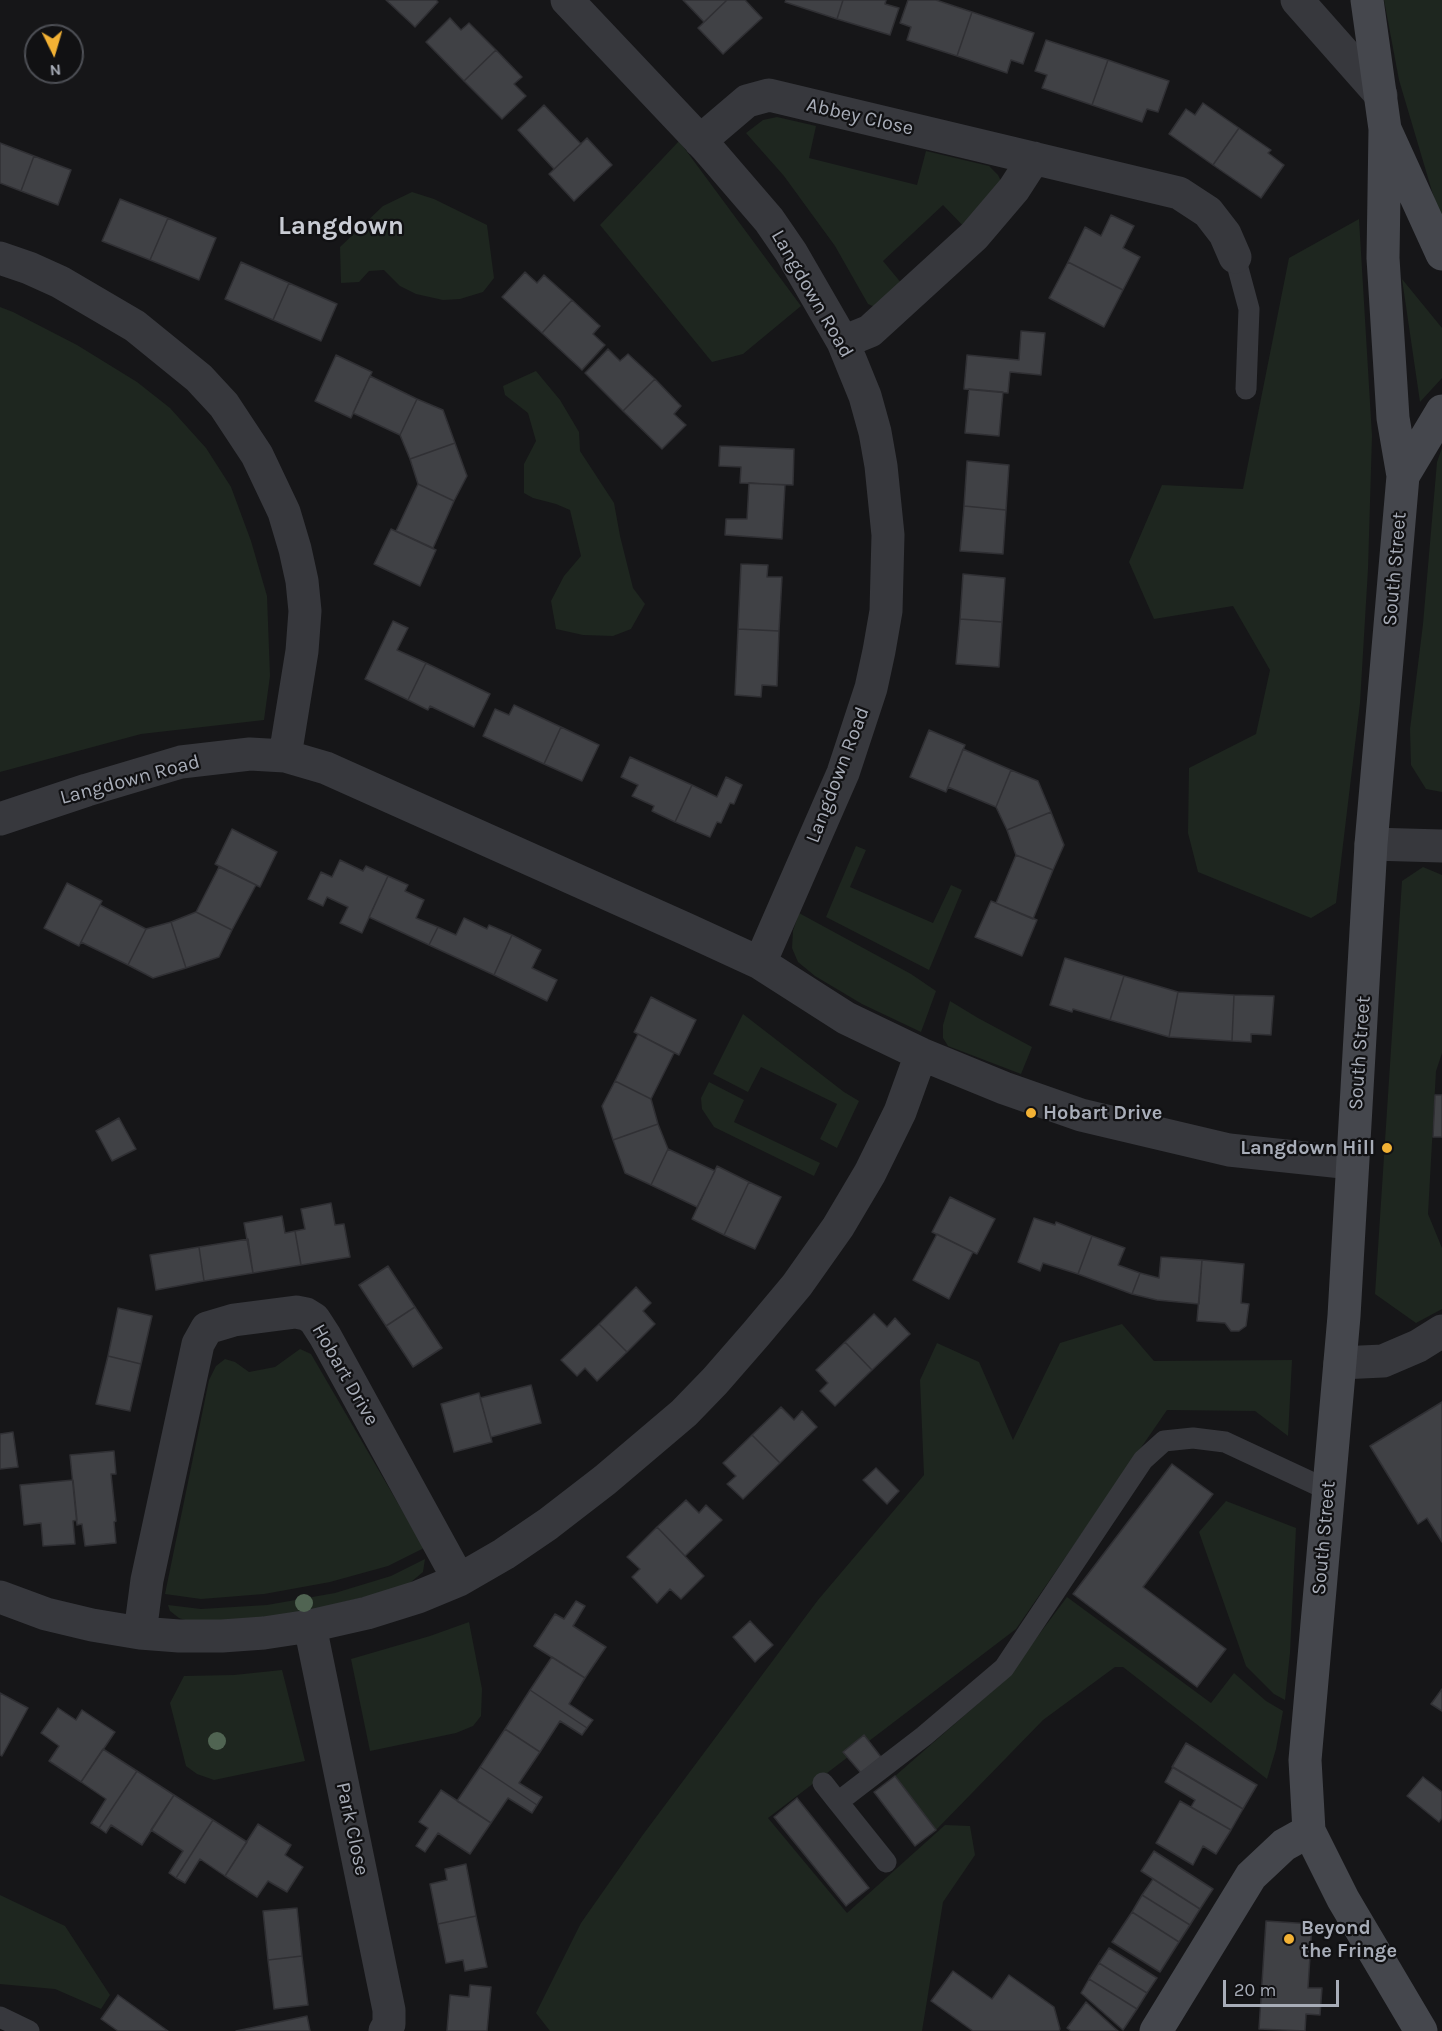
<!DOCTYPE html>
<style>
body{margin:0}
#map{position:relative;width:1442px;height:2031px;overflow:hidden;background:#161618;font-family:Karla,sans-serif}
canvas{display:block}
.north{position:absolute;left:24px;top:24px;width:60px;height:60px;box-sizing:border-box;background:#111113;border:2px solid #4d4f55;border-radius:50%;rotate:175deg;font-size:16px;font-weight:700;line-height:24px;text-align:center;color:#a8adb8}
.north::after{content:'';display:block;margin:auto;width:21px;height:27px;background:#f2b134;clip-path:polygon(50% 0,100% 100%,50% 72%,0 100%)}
.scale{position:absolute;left:1223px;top:1980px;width:116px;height:27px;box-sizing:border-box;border:3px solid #a8adb8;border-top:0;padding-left:8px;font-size:18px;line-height:21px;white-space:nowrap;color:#a8adb8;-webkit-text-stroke:4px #111113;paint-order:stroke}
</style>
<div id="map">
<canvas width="1442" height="2031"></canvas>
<div class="north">N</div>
<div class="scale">20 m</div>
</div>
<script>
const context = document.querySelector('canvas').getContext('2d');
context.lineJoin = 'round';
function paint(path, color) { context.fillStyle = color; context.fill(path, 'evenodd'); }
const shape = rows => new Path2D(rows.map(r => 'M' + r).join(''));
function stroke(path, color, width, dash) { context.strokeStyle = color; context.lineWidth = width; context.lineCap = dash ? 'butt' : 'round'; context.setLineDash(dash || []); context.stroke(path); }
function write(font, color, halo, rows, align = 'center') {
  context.font = font + ' Karla,sans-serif'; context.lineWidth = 4.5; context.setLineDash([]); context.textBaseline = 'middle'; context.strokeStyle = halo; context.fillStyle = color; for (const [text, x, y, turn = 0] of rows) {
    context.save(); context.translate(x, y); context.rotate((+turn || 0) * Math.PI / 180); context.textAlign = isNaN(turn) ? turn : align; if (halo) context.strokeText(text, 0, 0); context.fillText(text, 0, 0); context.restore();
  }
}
paint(shape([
 [1384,0,1442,0,1442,225,1399,80],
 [777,117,816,126,809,158,917,185,926,151,989,166,998,175,1003,185,969,232,943,205,883,261,907,290,875,307,868,304,835,246,784,176,746,133,763,120],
 [679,141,801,306,743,354,712,362,600,225],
 [412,192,434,199,487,225,494,278,483,292,460,299,443,300,416,294,400,286,384,270,369,271,359,282,341,283,340,247,383,206],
 [1359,219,1372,436,1368,569,1360,703,1336,903,1311,918,1198,872,1188,833,1189,768,1256,734,1270,670,1233,606,1154,619,1129,562,1162,485,1243,489,1289,258],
 [1402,279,1442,328,1442,378,1420,402],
 [0,307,13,312,77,345,137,382,170,408,206,448,231,487,251,541,267,596,270,676,264,720,141,734,0,772],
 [536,371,560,400,579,432,580,451,614,503,620,536,633,588,645,604,631,629,613,636,583,635,556,629,551,601,564,576,581,556,570,510,556,504,533,498,524,493,524,464,536,441,528,413,505,395,503,386],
 [1442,448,1442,792,1426,789,1411,765,1410,729,1423,624,1437,462],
 [856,846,866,850,850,887,933,923,951,885,962,890,929,970,826,917],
 [1423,867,1442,875,1442,1053,1436,1071,1428,1214,1442,1248,1442,1309,1416,1323,1375,1294,1402,881],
 [799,913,911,974,936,991,921,1032,862,1004,815,976,798,962,792,948,793,931],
 [950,1001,978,1018,1032,1047,1021,1074,948,1046,943,1038,943,1025],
 [743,1014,844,1092,859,1101,837,1148,820,1139,837,1104,761,1067,748,1092,713,1074],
 [709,1082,744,1100,734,1122,820,1163,814,1176,714,1127,702,1109,701,1098],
 [1122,1324,1154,1361,1292,1360,1288,1436,1255,1411,1167,1410,1016,1629,768,1818,847,1913,945,1825,970,1826,975,1855,943,1902,922,2031,550,2031,536,2013,581,1923,642,1836,818,1600,924,1475,920,1380,937,1343,979,1362,1013,1440,1060,1343],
 [300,1349,311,1354,424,1548,388,1566,330,1582,264,1594,201,1599,165,1594,209,1380,216,1366,225,1359,235,1362,249,1372,275,1367],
 [1226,1501,1296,1528,1290,1653,1285,1700,1274,1694,1246,1666,1199,1532],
 [425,1559,423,1572,405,1587,279,1618,191,1622,179,1618,170,1611,168,1605,201,1609,267,1605,335,1593,391,1576],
 [1067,1597,1211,1703,1234,1673,1266,1701,1283,1711,1276,1749,1267,1779,1123,1667,1115,1667,1043,1720,936,1830,895,1776,1005,1680],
 [469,1622,482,1689,481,1716,473,1726,456,1733,370,1751,351,1659,430,1636],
 [282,1670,305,1761,214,1780,197,1774,186,1766,170,1703,184,1676,234,1675],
 [0,1895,65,1926,110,1995,101,2009,55,1989,0,1984]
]), '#1e261f');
const building = shape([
 [386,0,436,0,438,2,415,27,386,0],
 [683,0,727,0,704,22,683,0],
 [727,0,745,0,762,18,723,54,698,28,727,0],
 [786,0,843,0,837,19,785,2,786,0],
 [843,0,886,0,885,4,899,8,890,35,837,19,843,0],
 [908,0,936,0,972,12,957,56,907,40,911,27,900,23,908,0],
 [972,12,1034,33,1023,64,1011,60,1007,73,957,56,972,12],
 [450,18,461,30,469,23,496,50,464,81,426,42,450,18],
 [1046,40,1108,60,1092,105,1042,88,1047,75,1035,71,1046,40],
 [496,50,522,77,514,84,526,96,502,119,464,81,496,50],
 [1108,60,1169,81,1158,112,1147,109,1142,122,1092,105,1108,60],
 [1203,103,1239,128,1213,165,1169,134,1186,109,1195,115,1203,103],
 [544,105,581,144,554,169,518,130,544,105],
 [1239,128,1271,150,1268,153,1284,165,1261,198,1213,165,1239,128],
 [587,138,612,165,574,201,549,174,587,138],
 [0,143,34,156,21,191,0,183,0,143],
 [34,156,71,170,58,205,21,191,34,156],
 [120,199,168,218,150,260,102,241,120,199],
 [1111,215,1134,226,1123,248,1140,257,1123,290,1068,262,1085,227,1101,236,1111,215],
 [168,218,216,238,199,280,150,260,168,218],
 [241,262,289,283,273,320,225,299,241,262],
 [1068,262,1123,290,1104,327,1049,298,1068,262],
 [525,272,537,283,544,275,572,300,542,333,502,297,525,272],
 [289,283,337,304,321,341,273,320,289,283],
 [572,300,600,326,593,334,605,345,582,370,542,333,572,300],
 [1021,331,1045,333,1041,375,1010,372,1008,393,964,389,967,355,1019,360,1021,331],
 [608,349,620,361,628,354,655,379,623,411,585,373,608,349],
 [336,355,372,372,351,418,315,401,336,355],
 [370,376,417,399,400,435,353,413,370,376],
 [655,379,681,406,674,414,686,425,662,449,623,411,655,379],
 [969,389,1003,392,999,436,965,433,969,389],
 [417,399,443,410,455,443,410,459,400,435,417,399],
 [455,443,467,476,454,501,418,484,410,459,455,443],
 [720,446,794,449,793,485,740,483,741,467,719,466,720,446],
 [967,461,1009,465,1006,510,964,506,967,461],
 [749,483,785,485,782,539,725,535,726,519,747,519,749,483],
 [418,484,454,501,433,548,396,531,418,484],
 [964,506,1006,510,1003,554,960,551,964,506],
 [391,529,436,550,420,586,374,564,391,529],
 [741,564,768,565,767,577,782,577,779,631,738,629,741,564],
 [963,574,1005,578,1002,622,960,619,963,574],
 [960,619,1002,622,999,667,956,664,960,619],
 [393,621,408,628,397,650,426,663,408,700,365,679,393,621],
 [738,629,779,631,777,686,762,685,761,697,735,695,738,629],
 [426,663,490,694,474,727,430,706,428,710,408,700,426,663],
 [514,705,561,727,544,764,483,736,495,709,509,715,514,705],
 [561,727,599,745,582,781,544,764,561,727],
 [929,730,965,745,946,792,910,777,929,730],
 [963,749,1011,770,996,807,948,787,963,749],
 [630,757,692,785,675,822,652,811,654,806,632,796,638,785,621,777,630,757],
 [1011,770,1038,781,1051,812,1007,830,996,807,1011,770],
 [726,777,742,785,734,804,730,803,721,823,717,822,710,837,675,822,692,785,717,797,726,777],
 [1051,812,1064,845,1053,870,1016,855,1007,830,1051,812],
 [232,829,277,852,260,887,215,864,232,829],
 [1016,855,1053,870,1033,919,996,903,1016,855],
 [340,860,363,871,366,866,388,876,362,933,340,923,348,907,327,897,323,906,308,899,321,872,332,877,340,860],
 [219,867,256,885,232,930,196,912,219,867],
 [388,876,408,885,405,891,424,900,416,918,438,927,429,945,369,917,388,876],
 [67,883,102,901,79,946,44,928,67,883],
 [991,901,1037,920,1022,956,975,937,991,901],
 [100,905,146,929,128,965,81,942,100,905],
 [196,912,232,930,219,957,186,968,171,922,196,912],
 [464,918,487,929,489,925,512,935,494,975,429,945,438,927,456,935,464,918],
 [171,922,186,968,153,978,128,965,146,929,171,922],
 [512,935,541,950,532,968,557,980,547,1001,494,975,512,935],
 [1065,958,1124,976,1110,1020,1073,1009,1072,1012,1050,1005,1065,958],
 [1124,976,1178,992,1169,1037,1110,1020,1124,976],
 [1178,992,1234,995,1232,1041,1169,1037,1178,992],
 [1234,995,1274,996,1271,1035,1251,1034,1251,1042,1232,1041,1234,995],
 [651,997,696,1020,679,1055,634,1032,651,997],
 [638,1034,674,1053,651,1099,615,1081,638,1034],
 [615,1081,651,1099,658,1124,613,1140,602,1106,615,1081],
 [1435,1095,1442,1095,1442,1137,1433,1137,1435,1095],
 [119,1118,136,1149,112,1161,96,1131,119,1118],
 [658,1124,668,1149,651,1185,625,1173,613,1140,658,1124],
 [668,1149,715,1171,697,1207,651,1185,668,1149],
 [717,1166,749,1182,724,1235,692,1219,717,1166],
 [749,1182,781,1197,755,1249,724,1235,749,1182],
 [950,1197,995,1219,977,1254,932,1232,950,1197],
 [331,1203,335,1225,344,1224,350,1257,301,1265,295,1231,305,1229,301,1209,331,1203],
 [282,1216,285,1233,295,1231,301,1265,253,1273,244,1223,282,1216],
 [1034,1218,1055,1225,1056,1222,1092,1236,1078,1274,1043,1263,1040,1271,1018,1262,1034,1218],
 [937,1234,973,1252,949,1299,913,1280,937,1234],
 [1092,1236,1125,1248,1118,1265,1140,1273,1132,1294,1078,1274,1092,1236],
 [248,1239,253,1273,204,1281,199,1247,248,1239],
 [199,1247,204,1281,156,1290,150,1255,199,1247],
 [1161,1257,1202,1260,1199,1304,1157,1300,1132,1294,1140,1273,1159,1278,1161,1257],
 [1202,1260,1244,1264,1241,1303,1249,1304,1246,1326,1239,1331,1231,1331,1225,1323,1197,1321,1202,1260],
 [388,1266,415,1307,386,1326,359,1285,388,1266],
 [636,1287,651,1303,643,1311,655,1324,627,1352,599,1324,636,1287],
 [415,1307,442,1348,413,1367,386,1326,415,1307],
 [118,1308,152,1316,141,1364,108,1356,118,1308],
 [874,1314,887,1327,895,1318,910,1334,872,1370,845,1342,874,1314],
 [599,1324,627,1352,597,1381,585,1368,577,1376,561,1360,599,1324],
 [845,1342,872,1370,835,1406,820,1391,828,1383,816,1370,845,1342],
 [108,1356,141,1364,130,1411,96,1404,108,1356],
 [531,1385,541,1423,491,1437,480,1398,531,1385],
 [479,1393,492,1442,454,1452,441,1404,479,1393],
 [1442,1402,1442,1542,1427,1518,1418,1524,1370,1446,1442,1402],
 [781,1407,794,1420,802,1411,817,1427,780,1463,752,1435,781,1407],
 [13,1432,18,1467,0,1469,0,1434,13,1432],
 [752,1435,780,1463,743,1499,727,1484,736,1476,723,1463,752,1435],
 [114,1451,116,1474,111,1474,116,1521,114,1522,116,1543,85,1546,82,1524,77,1525,70,1455,114,1451],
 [1172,1464,1213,1494,1143,1587,1226,1649,1197,1687,1073,1594,1172,1464],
 [876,1468,899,1491,887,1504,863,1480,876,1468],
 [73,1480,77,1520,73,1521,75,1544,43,1546,41,1523,24,1525,20,1485,73,1480],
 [686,1500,699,1513,706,1505,722,1520,685,1556,657,1527,686,1500],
 [657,1527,704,1576,681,1599,670,1589,657,1603,632,1577,640,1569,627,1557,657,1527],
 [576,1601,585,1606,573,1626,606,1647,585,1678,534,1646,555,1614,564,1619,576,1601],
 [750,1621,773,1645,755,1662,733,1637,750,1621],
 [552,1657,585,1678,569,1704,593,1720,587,1728,530,1690,552,1657],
 [1442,1689,1442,1711,1431,1704,1442,1689],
 [530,1690,587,1728,582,1735,560,1721,540,1752,505,1729,530,1690],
 [0,1693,28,1708,2,1756,0,1755,0,1693],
 [58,1708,76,1720,82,1710,115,1732,81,1782,49,1761,59,1746,41,1733,58,1708],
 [505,1729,540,1752,519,1783,542,1797,537,1805,480,1767,505,1729],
 [864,1735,881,1757,861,1773,843,1752,864,1735],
 [1186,1743,1257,1785,1243,1809,1172,1767,1186,1743],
 [103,1749,137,1771,99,1828,91,1823,106,1799,81,1782,103,1749],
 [480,1767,537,1805,532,1813,508,1798,491,1823,457,1801,480,1767],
 [1173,1767,1243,1809,1231,1830,1191,1807,1195,1800,1165,1782,1173,1767],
 [137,1771,174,1795,142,1845,111,1825,106,1833,99,1828,137,1771],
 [895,1776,936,1830,915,1846,874,1792,895,1776],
 [1423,1777,1442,1792,1442,1818,1439,1822,1407,1796,1423,1777],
 [441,1790,491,1823,470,1854,438,1833,425,1852,416,1846,428,1828,419,1822,441,1790],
 [174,1795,213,1820,176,1878,169,1873,183,1851,151,1830,174,1795],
 [797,1798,869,1888,846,1906,774,1817,797,1798],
 [1180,1801,1231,1830,1216,1854,1203,1846,1193,1865,1156,1843,1180,1801],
 [213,1820,247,1842,225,1876,200,1859,185,1883,176,1878,213,1820],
 [258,1824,291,1845,285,1855,303,1867,287,1892,268,1881,257,1897,225,1876,258,1824],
 [1154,1851,1213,1889,1200,1909,1141,1871,1154,1851],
 [466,1864,476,1916,438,1924,430,1884,447,1880,445,1869,466,1864],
 [1153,1879,1200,1909,1190,1925,1142,1895,1153,1879],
 [1142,1895,1190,1925,1179,1942,1132,1912,1142,1895],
 [297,1908,302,1956,268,1960,263,1911,297,1908],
 [1132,1912,1179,1942,1160,1972,1112,1942,1132,1912],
 [476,1916,487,1967,465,1971,463,1960,446,1963,438,1924,476,1916],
 [1266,1921,1312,1924,1308,1988,1322,1988,1320,2015,1306,2014,1305,2031,1259,2029,1266,1921],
 [1109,1948,1157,1978,1147,1993,1099,1963,1109,1948],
 [302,1956,308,2005,274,2009,268,1960,302,1956],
 [1099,1963,1147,1993,1137,2009,1089,1979,1099,1963],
 [953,1971,992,1999,1009,1975,1054,2007,1060,2029,1059,2031,973,2031,931,2001,953,1971],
 [1089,1979,1137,2009,1123,2030,1081,1993,1089,1979],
 [470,1985,491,1987,487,2031,447,2031,450,1995,469,1997,470,1985],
 [118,1995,168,2031,118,2031,101,2019,118,1995],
 [1086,2002,1118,2031,1071,2031,1067,2028,1086,2002],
 [307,2016,310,2031,236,2031,307,2016]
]);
paint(building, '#404145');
stroke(building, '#303034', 1.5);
stroke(shape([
 [1235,257,1249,309,1246,389],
 [823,1783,838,1802],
 [886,1862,838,1802,924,1736,1004,1668,1143,1460,1164,1441,1193,1438,1225,1442,1328,1490],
 [0,2017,29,2031]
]), '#37383d', 21);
stroke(shape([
 [567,0,707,148,769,220,791,252,843,342,865,396,875,432,881,466,888,535,886,611,879,651,871,688,843,773,760,963],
 [1297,0,1381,95],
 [700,141,747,101,769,95,1179,193,1208,212,1225,234,1235,257],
 [0,258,29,268,60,282,135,326,199,378,224,405,257,455,284,512,295,549,302,581,305,611,302,651,285,756],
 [843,342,870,331,974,236,1014,189,1034,158],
 [0,819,87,790,181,762,250,754,285,756,326,768,686,929,760,963,846,1018,921,1054,1004,1088,1081,1115,1229,1150,1352,1163],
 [1371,844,1442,846],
 [1340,1363,1383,1361,1418,1346,1442,1331],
 [0,1597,46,1614,92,1625,140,1633,179,1636,222,1636,264,1633,310,1626,367,1613,418,1597,459,1580,504,1554,548,1524,605,1480,651,1441,684,1413,715,1381,756,1334,797,1285,838,1227,870,1173,900,1112,921,1054],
 [310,1626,389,2010,389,2024,385,2031],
 [140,1633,147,1580,198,1344,207,1328,234,1320,296,1312,306,1314,314,1319,325,1336,459,1580]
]), '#37383d', 33);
stroke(shape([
 [1367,0,1385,129,1442,254],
 [1385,129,1383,258,1393,418,1403,476,1371,844,1344,1316,1305,1760,1309,1831,1343,1899,1421,2031],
 [1403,476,1442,411],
 [1156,2031,1251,1876,1284,1845,1309,1831]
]), '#45474d', 33);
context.fillStyle = '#506452';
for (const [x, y] of [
 [304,1603],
 [217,1741]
]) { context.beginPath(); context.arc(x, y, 9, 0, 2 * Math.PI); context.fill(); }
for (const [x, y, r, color] of [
 [1031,1113,6,"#f2b134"],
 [1387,1148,6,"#f2b134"],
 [1289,1939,6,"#f2b134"]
]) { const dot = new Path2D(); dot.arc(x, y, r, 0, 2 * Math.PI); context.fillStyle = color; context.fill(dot); stroke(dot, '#111113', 2); }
write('20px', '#a8adb8', '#111113', [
 ["Abbey Close",860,117,13],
 ["Langdown Road",812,294,60],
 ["South Street",1395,569,-85],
 ["Langdown Road",838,775,-69],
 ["Langdown Road",130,780,-15],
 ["South Street",1360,1053,-86],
 ["Hobart Drive",345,1375,60],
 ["South Street",1324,1538,-85],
 ["Park Close",352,1829,78]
]);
write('bold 20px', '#a8adb8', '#111113', [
 ["Hobart Drive",1043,1113],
 ["Langdown Hill",1375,1148,"right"],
 ["Beyond",1301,1928],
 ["the Fringe",1301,1951]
], 'left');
write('bold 26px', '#c9ccd4', '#111113', [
 ["Langdown",341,227]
]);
</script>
